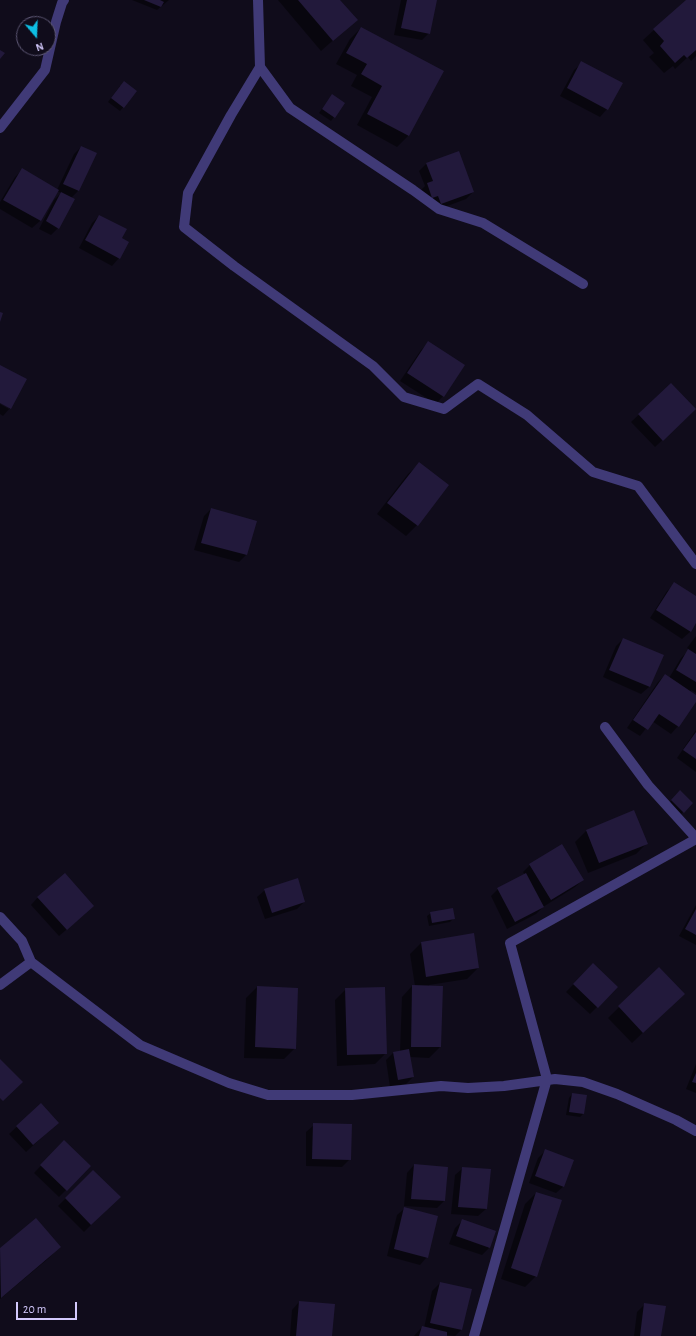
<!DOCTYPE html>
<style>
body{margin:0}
#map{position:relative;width:696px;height:1336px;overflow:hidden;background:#100c1b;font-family:"Alegreya Sans",sans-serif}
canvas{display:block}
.north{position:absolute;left:16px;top:16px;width:40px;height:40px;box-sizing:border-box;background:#100c1b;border:1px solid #5e5875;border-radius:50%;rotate:161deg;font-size:11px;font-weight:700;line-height:16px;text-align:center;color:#d3c9fc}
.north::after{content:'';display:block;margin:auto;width:14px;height:18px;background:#0ebfe4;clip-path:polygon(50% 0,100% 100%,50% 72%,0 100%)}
.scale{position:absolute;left:16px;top:1302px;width:61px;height:18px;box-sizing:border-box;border:2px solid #d3c9fc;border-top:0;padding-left:5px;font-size:12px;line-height:14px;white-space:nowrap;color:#d3c9fc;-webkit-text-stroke:3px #100c1b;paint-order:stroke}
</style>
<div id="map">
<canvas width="696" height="1336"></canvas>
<div class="north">N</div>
<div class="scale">20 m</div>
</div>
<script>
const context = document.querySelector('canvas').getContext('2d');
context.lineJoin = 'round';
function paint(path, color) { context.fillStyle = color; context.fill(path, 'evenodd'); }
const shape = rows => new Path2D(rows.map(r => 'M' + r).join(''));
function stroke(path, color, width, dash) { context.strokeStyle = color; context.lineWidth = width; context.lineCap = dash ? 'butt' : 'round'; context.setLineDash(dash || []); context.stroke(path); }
paint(shape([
 [132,0,169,0,157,10],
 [278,0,339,0,356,20,321,51],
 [401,0,436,0,429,33,422,40,394,35],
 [687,0,696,0,696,56,691,61,688,57,675,69,673,66,664,73,649,57,654,53,643,40],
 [361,28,443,72,408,136,397,147,357,125,372,97,351,86,357,75,336,64,350,39],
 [582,63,607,109,600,117,560,96,574,70],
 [120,86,136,92,120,111,108,102],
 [329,99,334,117,331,121,319,113],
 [81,147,95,154,78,191,71,198,58,228,51,235,39,229,54,200,61,193,57,191,40,221,32,228,0,209,0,202,15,177,22,170,57,190,74,154],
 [458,152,473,192,466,199,434,211,420,191,425,186,419,171,426,164],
 [99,216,120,239,119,258,112,266,79,248,92,223],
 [428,343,464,365,443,396,436,404,400,381,421,350],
 [0,366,10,408,3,416,0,414,0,404,9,409,9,407,0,402],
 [671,384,688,416,655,447,631,422],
 [419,464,447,485,417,525,406,536,377,514,408,474],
 [211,509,246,555,239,562,194,550,204,516],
 [675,584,696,597,696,622,690,632,682,639,650,618,667,591],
 [696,636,696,693,691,690,690,692,696,696,696,700,678,726,671,734,652,721,640,736,627,728,658,682,665,675,669,678,681,658,688,651,692,653,693,652,687,648],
 [623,639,662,656,649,687,641,694,603,677,616,646],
 [696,730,696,772,677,758],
 [680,792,692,803,680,815,668,804],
 [586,831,647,843,636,854,588,873,575,842],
 [530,865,583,880,575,887,543,907,536,914,507,929,491,896,498,889,525,875,523,872],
 [265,890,304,902,297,909,265,919,257,897],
 [38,897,86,913,59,936,31,905],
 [696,905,696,945,679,936],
 [431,913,454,918,450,922,429,926,427,916],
 [473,934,478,968,467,979,429,985,440,1047,429,1058,410,1057,413,1077,406,1084,390,1087,386,1060,393,1053,400,1052,402,997,412,986,415,986,410,954,421,943],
 [593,964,617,987,590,1014,566,992],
 [659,968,672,1005,632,1043,608,1018],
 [257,987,295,1048,284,1059,244,1058,246,998],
 [346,989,386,1053,375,1064,337,1066,335,1000],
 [696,1064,696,1093,686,1089],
 [572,1094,583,1114,580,1117,566,1115,569,1098],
 [41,1104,50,1130,26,1152,9,1134],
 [314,1125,350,1159,342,1167,306,1166,306,1132],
 [64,1141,90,1166,59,1197,34,1173],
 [545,1151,564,1186,556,1193,529,1183,538,1158],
 [414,1165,447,1168,444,1201,437,1208,404,1206,407,1173],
 [463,1168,486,1209,478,1216,451,1214,455,1175],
 [93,1171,119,1197,84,1232,58,1206],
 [536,1193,536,1276,525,1287,501,1279,525,1204],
 [405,1208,427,1257,420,1265,387,1256,397,1215],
 [36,1220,59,1247,49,1258,0,1299,0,1250],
 [462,1221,489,1248,482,1255,449,1244,455,1228],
 [440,1283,462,1329,455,1336,446,1335,445,1336,414,1336,422,1327,424,1328,432,1291],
 [299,1302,331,1336,290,1336,292,1310],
 [645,1304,660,1336,634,1336,637,1312]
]), '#0007');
paint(shape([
 [144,0,160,0,164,2,161,7],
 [298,0,340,0,358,20,333,41],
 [407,0,437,0,430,34,401,28],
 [686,0,696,0,696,50,687,58,684,55,675,63,660,46,664,41,653,29],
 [361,27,444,71,409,136,367,114,382,86,361,74,367,64,346,53],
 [0,50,5,53,0,59],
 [581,61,623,83,608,110,567,88],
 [124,81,137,91,124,108,111,98],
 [332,94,345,103,335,118,322,109],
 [81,146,97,153,79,191,63,184],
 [459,151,474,192,441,204,438,196,432,198,427,183,433,181,426,163],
 [22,168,59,190,41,221,3,200],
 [61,192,75,199,59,229,46,221],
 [99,215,127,229,122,238,129,242,120,259,85,240],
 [0,312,3,313,0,322],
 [428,341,465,365,444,397,407,373],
 [0,365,27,379,11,409,0,403],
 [671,383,696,409,663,441,638,414],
 [419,462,449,485,418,526,387,503],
 [211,508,257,521,247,555,201,543],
 [674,582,696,596,696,623,691,632,656,610],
 [623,638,664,655,650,687,609,670],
 [688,649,696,654,696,682,676,670],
 [665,674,696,695,696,702,679,727,659,714,648,730,633,720],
 [696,732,696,759,683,750],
 [680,790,693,803,684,813,671,800],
 [634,810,648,844,599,863,586,830],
 [562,844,584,880,551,900,529,864],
 [65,873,94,906,67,930,37,897],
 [526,873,544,907,515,922,497,888],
 [298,878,305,902,272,913,264,889],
 [453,908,455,919,432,923,430,912],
 [696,909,696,935,685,929],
 [474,933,479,968,426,977,421,942],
 [593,963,618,987,598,1008,573,984],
 [659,967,685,994,643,1033,618,1006],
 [412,985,443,986,441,1047,411,1047],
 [257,986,298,988,296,1049,255,1047],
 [385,987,387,1054,347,1055,345,988],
 [409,1049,414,1077,398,1080,393,1052],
 [0,1059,23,1082,3,1101,0,1098],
 [696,1073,696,1083,692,1082],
 [572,1093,587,1095,584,1114,569,1112],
 [41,1103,59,1123,33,1145,16,1126],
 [313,1123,352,1124,351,1160,312,1159],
 [64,1140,91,1166,67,1191,40,1165],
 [545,1149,574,1160,564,1187,535,1176],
 [414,1164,448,1167,445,1201,411,1199],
 [462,1167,491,1169,487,1209,458,1207],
 [93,1170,121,1197,91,1225,65,1198],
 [536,1192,562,1200,537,1277,511,1268],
 [404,1207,438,1216,428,1258,394,1249],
 [36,1218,61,1247,1,1298,0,1248],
 [462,1219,496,1231,490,1248,456,1236],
 [440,1282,472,1289,462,1330,430,1323],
 [299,1301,335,1304,332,1336,296,1336],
 [644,1303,666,1306,661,1336,640,1336],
 [422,1326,447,1332,447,1336,419,1336]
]), '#22193b');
stroke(shape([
 [258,0,260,67,290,108,413,190,439,209,483,223,583,284],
 [260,67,231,115,188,193,184,227,234,266,373,366,404,397,444,409,478,384,527,415,593,472,638,486,696,564],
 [0,128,45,70,56,22,62,3,64,0],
 [605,727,648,785,696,838],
 [0,917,22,941,31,962,140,1045,229,1083,268,1095,352,1095,441,1086,468,1088,504,1086,555,1079,583,1082,617,1094,676,1120,696,1131],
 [0,985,31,962],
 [474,1336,547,1079,510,943,696,839]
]), '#403a77', 10);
</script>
